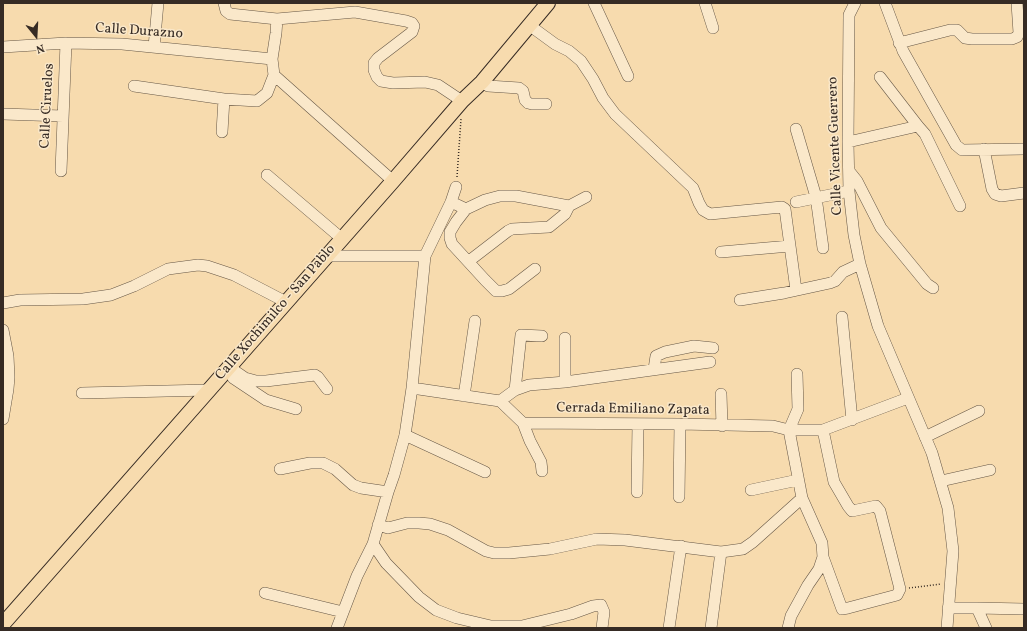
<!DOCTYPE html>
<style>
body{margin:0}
#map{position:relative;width:1027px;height:631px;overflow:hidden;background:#f7dbae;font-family:Vollkorn,serif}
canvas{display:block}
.frame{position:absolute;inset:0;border:4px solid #362b24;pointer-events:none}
.north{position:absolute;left:16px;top:16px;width:40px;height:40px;-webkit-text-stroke:3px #fae8ca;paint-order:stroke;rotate:162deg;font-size:11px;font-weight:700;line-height:16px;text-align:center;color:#362b24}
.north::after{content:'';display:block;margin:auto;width:14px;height:18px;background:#362b24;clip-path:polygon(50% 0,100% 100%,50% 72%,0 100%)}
</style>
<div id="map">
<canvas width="1027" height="631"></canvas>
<div class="frame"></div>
<div class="north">N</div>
</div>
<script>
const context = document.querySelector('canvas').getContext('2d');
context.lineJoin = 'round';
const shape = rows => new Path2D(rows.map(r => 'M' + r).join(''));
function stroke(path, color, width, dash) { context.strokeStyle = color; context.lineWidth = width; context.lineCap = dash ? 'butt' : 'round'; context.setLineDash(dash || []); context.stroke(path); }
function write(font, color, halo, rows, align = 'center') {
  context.font = font + ' Vollkorn,serif'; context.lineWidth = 3; context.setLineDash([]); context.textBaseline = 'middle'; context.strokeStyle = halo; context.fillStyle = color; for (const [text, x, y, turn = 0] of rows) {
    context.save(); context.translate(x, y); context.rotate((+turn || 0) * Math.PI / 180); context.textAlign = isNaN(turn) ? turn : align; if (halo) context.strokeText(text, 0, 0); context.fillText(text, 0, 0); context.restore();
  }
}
const minor = shape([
 [224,3,226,11,230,14,277,19],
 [594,3,628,76],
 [705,3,713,28],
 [855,3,849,15,848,142,849,191,854,235,860,264,878,326,932,453,948,508,953,551,947,628],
 [885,3,903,51,956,145,962,150,1024,149],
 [529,25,555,44,569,51,581,61,593,79,603,98,615,114,693,188,699,203,703,210,710,214,782,207,785,209,796,290],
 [899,43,950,30,957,30,965,38,972,39,1012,39,1017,37,1019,33,1017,3],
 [3,47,66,43,122,44,272,59],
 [154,47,158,3],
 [274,75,393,181],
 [880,77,918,126],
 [482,82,488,86,519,88,523,91,525,100,528,103,532,104,546,104],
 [134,86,224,99,257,101,267,93,274,75,272,59,276,33,277,19,355,12,406,21,412,23,414,26,412,32,378,58,374,63,374,70,377,77,381,81,393,83,425,82,438,85,462,101],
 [3,114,63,116],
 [796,129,816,197,823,248],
 [222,132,224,99],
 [848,142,918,126,925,134,960,206],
 [984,149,992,189,995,194,1001,196,1024,193],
 [61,171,66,43],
 [849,171,857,181,881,228,927,284,933,288],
 [267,175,341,238],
 [451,202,466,209,485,200,500,196,516,196,569,206,586,197],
 [796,202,849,191],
 [466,209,456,222,450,232,450,238,452,244,485,280,496,291,502,291,509,289,535,269],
 [721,252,790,246],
 [326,256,425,256],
 [469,261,508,231,512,229,549,227,565,214,569,206],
 [740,300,784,293,830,283,835,281,843,272,860,264],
 [3,303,20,300,83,299,111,295,134,286,168,269,198,265,207,266,234,275,286,302],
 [842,317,852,420],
 [3,330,8,356,9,377,8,389,3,419],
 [565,338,565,382],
 [229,367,245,378,256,381,266,381,315,375,318,377,327,389],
 [654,369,656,356,665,352,694,346,713,348],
 [233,378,266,400,296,409],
 [412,388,500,401,523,423,680,424,773,426,789,430,823,430,908,398],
 [515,390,521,335,542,336],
 [82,393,209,390],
 [721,394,722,426],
 [464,396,475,321],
 [500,401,515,390,529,385,565,382,710,362],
 [523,423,530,441,541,462,542,471],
 [823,430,834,482,848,506,852,511,876,506,880,511,900,589,897,595,848,608,842,609,823,557],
 [405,435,485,472],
 [925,437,979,411],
 [280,469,310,463,323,463,335,469,353,485,361,488,388,492],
 [941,481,990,470],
 [751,490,798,480],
 [637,492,638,424],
 [679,497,680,424],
 [378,525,388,528,407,523,419,523,430,524,448,530,486,551,494,553,509,553,550,549,597,539,625,540,721,552,743,549,753,542,802,498],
 [373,544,386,563,419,597,436,610,457,618,491,626,522,626,571,614,593,606,601,605,604,612,602,628],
 [265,593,343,612],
 [948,608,977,608,986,628],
 [977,608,1024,609],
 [337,628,357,576,373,544,388,492,394,475,405,435,412,388,425,256,451,202,456,187],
 [669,628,681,546],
 [711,628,721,552],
 [788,628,791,616,808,585,819,569,823,557,822,543,802,498,789,430,798,409,797,374]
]);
const major = shape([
 [3,624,393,181,462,101,482,82,548,3]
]);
stroke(minor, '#665746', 12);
stroke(major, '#362b24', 16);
stroke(shape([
 [457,177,461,119],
 [909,588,941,584]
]), '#362b24', 1.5, [1, 2]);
stroke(minor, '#fae8ca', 11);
stroke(major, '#f7dbae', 14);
write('14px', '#362b24', '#fae8ca', [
 ["Calle Durazno",139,32,4],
 ["Calle Ciruelos",48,106,-87],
 ["Calle Vicente Guerrero",836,146,-92],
 ["Calle Xochimilco - San Pablo",276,313,-49],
 ["Cerrada Emiliano Zapata",633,410,1]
]);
</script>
